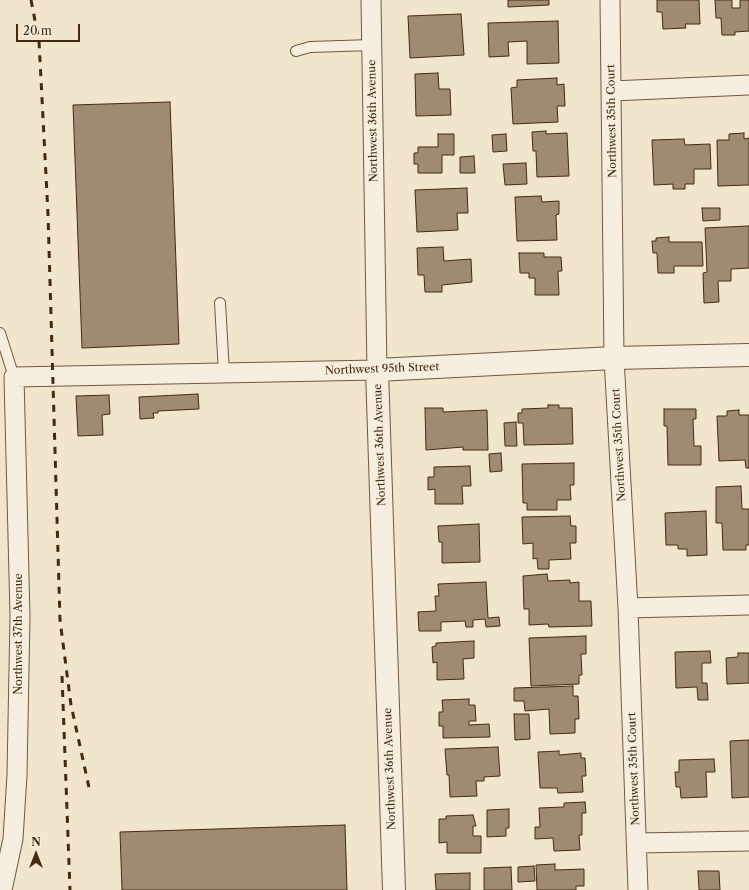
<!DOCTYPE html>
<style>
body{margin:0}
#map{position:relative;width:749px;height:890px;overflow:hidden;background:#f1e5cc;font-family:"Libre Caslon Text",serif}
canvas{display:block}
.north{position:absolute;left:16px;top:834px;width:40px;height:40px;-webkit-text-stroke:3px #f6eede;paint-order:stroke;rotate:0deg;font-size:11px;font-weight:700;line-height:16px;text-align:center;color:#452a10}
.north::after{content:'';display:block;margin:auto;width:14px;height:18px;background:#452a10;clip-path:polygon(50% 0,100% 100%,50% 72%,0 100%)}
.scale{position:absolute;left:16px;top:24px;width:64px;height:18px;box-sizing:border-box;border:2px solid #452a10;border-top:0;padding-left:5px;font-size:12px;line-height:14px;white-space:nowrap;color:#452a10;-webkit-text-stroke:3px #f6eede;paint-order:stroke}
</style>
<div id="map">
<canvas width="749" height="890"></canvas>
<div class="north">N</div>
<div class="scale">20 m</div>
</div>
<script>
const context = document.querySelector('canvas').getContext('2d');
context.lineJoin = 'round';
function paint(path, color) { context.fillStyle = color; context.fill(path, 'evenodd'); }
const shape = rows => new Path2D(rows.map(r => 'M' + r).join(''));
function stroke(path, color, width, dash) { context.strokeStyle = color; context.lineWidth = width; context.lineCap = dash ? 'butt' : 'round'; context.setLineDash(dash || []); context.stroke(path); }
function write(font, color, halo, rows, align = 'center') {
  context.font = font + ' "Libre Caslon Text",serif'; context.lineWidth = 3.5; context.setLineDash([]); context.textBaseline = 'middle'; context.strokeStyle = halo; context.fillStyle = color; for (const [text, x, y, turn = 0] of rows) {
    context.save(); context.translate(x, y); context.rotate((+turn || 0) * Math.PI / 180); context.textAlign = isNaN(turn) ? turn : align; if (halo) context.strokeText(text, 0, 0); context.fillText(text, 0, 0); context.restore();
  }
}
const building = shape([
 [508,0,549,0,549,5,508,7,508,0],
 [657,0,699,0,700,24,685,24,686,28,663,29,662,12,657,12,657,0],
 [715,0,732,0,732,8,740,8,740,0,749,0,749,31,735,32,735,35,722,35,721,18,716,18,715,0],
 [461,14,464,55,410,58,408,16,461,14],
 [558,21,559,63,527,64,527,41,508,42,509,56,489,57,488,23,558,21],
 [438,73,439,89,450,89,451,115,416,116,415,74,438,73],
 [557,78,557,85,564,84,565,106,557,106,558,122,513,124,511,88,517,87,517,80,557,78],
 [170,102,179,344,82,348,73,105,170,102],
 [546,131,546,134,567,133,569,176,537,177,536,151,533,151,532,132,546,131],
 [744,133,744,139,749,138,749,185,718,186,717,140,729,140,729,134,744,133],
 [438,134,454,134,454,155,442,155,442,173,418,173,418,164,414,164,414,153,418,153,418,147,438,147,438,134],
 [506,134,507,151,493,152,492,135,506,134],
 [684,139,685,145,710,144,711,169,694,169,694,184,685,184,685,189,673,189,673,184,654,185,652,140,684,139],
 [474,156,475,173,460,173,460,157,474,156],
 [526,163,527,184,505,185,503,164,526,163],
 [467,188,468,213,457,213,458,230,417,232,415,190,467,188],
 [541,196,542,202,559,201,559,214,556,215,557,240,517,241,515,197,541,196],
 [702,208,720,208,720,220,703,221,702,208],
 [749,226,749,268,731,269,731,281,718,281,719,302,704,303,703,273,707,272,705,228,749,226],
 [669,237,669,242,702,242,703,266,674,266,674,273,658,273,657,253,653,253,652,241,656,241,656,238,669,237],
 [443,247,444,261,471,259,472,282,442,285,442,292,425,292,424,275,418,275,417,248,443,247],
 [519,253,544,253,544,257,561,257,562,271,558,271,559,295,535,295,535,278,529,278,529,273,520,273,519,253],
 [198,394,199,409,158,411,158,413,153,413,154,418,140,419,139,397,198,394],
 [109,395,110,414,102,415,103,435,78,436,76,396,109,395],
 [548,405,559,405,559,408,572,408,573,444,524,445,523,423,518,423,518,413,522,413,522,409,548,408,548,405],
 [425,408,443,408,443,412,487,410,488,450,463,450,463,447,426,450,425,408],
 [664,409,696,409,696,419,693,419,694,446,701,446,701,465,668,465,667,426,664,426,664,409],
 [739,410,739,415,749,415,749,468,746,468,745,460,719,461,717,416,727,416,727,411,739,410],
 [516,422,517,446,505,446,504,423,516,422],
 [501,453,502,471,490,472,489,454,501,453],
 [574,463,574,485,570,485,571,500,557,500,557,510,527,510,527,503,523,503,522,464,574,463],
 [470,466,471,486,462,486,463,504,435,504,435,489,428,490,428,477,434,477,434,467,470,466],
 [741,486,742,509,749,509,749,545,746,545,746,550,723,550,722,523,716,523,716,487,741,486],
 [706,511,707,555,687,556,687,549,678,549,678,545,666,545,665,513,706,511],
 [570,516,571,526,576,526,576,543,570,543,571,559,549,560,549,569,538,569,537,558,533,559,533,543,523,544,522,517,570,516],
 [479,524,480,562,442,563,442,542,439,542,438,526,479,524],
 [547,574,548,581,570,580,570,583,579,582,579,601,591,601,592,626,549,627,548,624,529,625,529,609,524,609,523,576,547,574],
 [486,582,488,618,499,617,500,626,486,627,485,619,473,620,473,627,466,627,465,621,441,622,441,631,419,631,418,612,436,611,435,596,439,596,438,584,486,582],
 [586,636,586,654,581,654,582,675,579,675,579,684,531,686,529,638,586,636],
 [474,641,474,658,463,659,464,679,437,680,437,662,433,663,432,647,436,646,436,643,474,641],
 [710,651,711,663,702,663,702,683,707,683,708,700,698,700,697,687,676,688,675,652,710,651],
 [738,653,749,653,749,683,727,684,726,658,738,657,738,653],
 [573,686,573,696,578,696,579,719,575,719,575,733,550,734,549,709,525,711,524,701,514,701,514,688,573,686],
 [469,699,469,705,475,705,476,721,469,721,469,725,489,724,490,737,443,738,443,726,439,726,439,712,443,712,442,700,469,699],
 [514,714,529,714,530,739,515,740,514,714],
 [749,740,749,797,732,798,730,741,749,740],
 [498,747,500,776,484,777,484,781,476,781,477,796,450,797,449,775,447,775,445,749,498,747],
 [559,751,559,755,581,753,581,758,585,758,586,776,582,776,583,792,558,793,557,788,540,788,538,752,559,751],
 [714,759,715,772,706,772,707,797,681,798,680,787,676,787,675,772,679,772,679,760,714,759],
 [585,802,586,813,582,813,582,835,579,835,580,850,554,851,553,838,535,839,535,827,540,827,539,808,564,807,564,803,585,802],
 [509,809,509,828,506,828,506,836,487,837,487,810,509,809],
 [473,815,476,826,473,826,473,836,481,836,481,853,447,853,447,842,439,843,439,819,446,819,446,816,473,815],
 [345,825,347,890,122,890,120,832,345,825],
 [555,864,555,870,584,869,584,886,576,886,576,890,537,890,536,865,555,864],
 [534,866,535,881,518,882,518,867,534,866],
 [511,867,512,890,484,890,484,868,511,867],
 [698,871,719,871,720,890,699,890,698,871],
 [470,873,470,890,436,890,435,874,470,873]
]);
paint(building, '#9e8b72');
stroke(building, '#452a10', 1);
const service = shape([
 [296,51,310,47,372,45],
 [220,303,224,373],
 [0,333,14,377]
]);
const minor = shape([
 [610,0,614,358,628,608,638,890],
 [612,91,749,85],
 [628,608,749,605],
 [637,843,749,841],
 [2,890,13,839,17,775,20,616,14,377,377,370,371,0]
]);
const tertiary = shape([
 [394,890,377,370,614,358,749,355]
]);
stroke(service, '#70593f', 12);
stroke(minor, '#70593f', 21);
stroke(tertiary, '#70593f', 24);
stroke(service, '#f6eede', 10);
stroke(minor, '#f6eede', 19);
stroke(tertiary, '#f6eede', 22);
stroke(shape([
 [31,0,39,41,48,214,60,620,71,705,90,792],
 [62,676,70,890]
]), '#452a10', 3, [7, 7]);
write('11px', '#452a10', '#f6eede', [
 ["Northwest 36th Avenue",373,121,-91],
 ["Northwest 35th Court",612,121,-91],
 ["Northwest 95th Street",382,369,-2],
 ["Northwest 36th Avenue",380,445,-92],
 ["Northwest 35th Court",619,445,-93],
 ["Northwest 37th Avenue",19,634,-90],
 ["Northwest 36th Avenue",390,769,-92],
 ["Northwest 35th Court",634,769,-92]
]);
</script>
